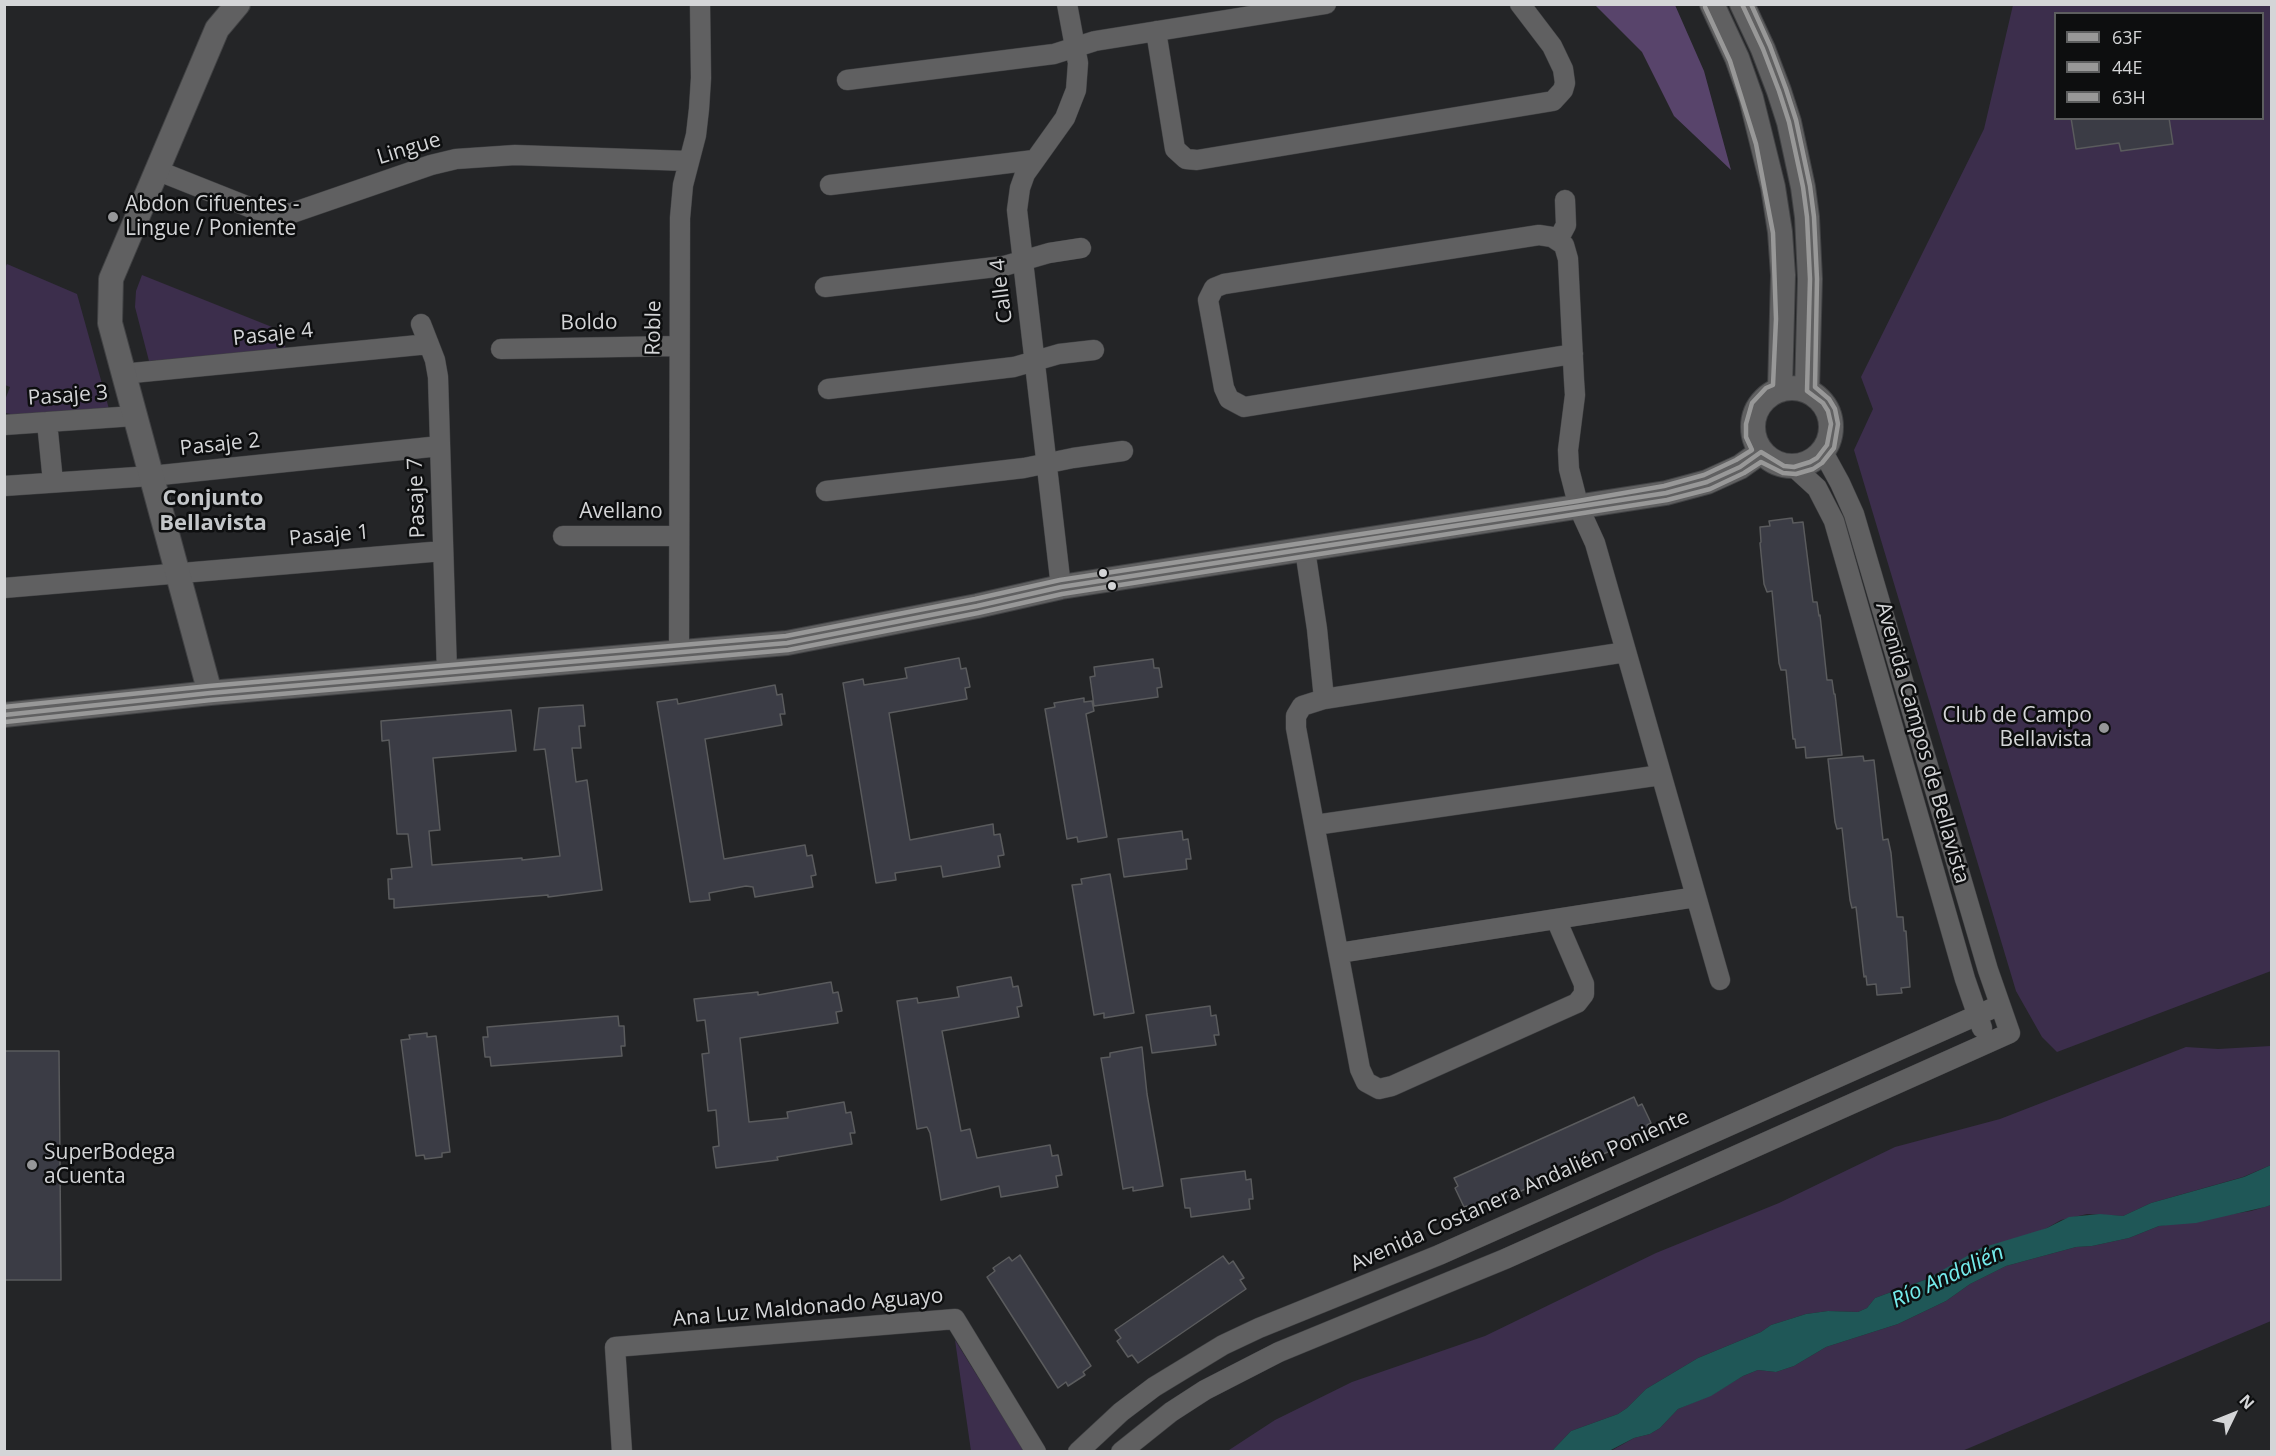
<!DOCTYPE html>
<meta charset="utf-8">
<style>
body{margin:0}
#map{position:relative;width:2276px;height:1456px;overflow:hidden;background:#242527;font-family:"Open Sans",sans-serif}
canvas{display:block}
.frame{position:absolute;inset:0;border:6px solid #d4d5d7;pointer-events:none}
.legend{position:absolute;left:2054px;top:12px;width:210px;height:108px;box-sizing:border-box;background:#0d0e0f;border:2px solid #5d5e5f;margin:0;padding:8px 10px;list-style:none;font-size:18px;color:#d4d5d7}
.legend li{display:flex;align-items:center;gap:12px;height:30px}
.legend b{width:30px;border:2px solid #5d5e5f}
.north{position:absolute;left:2204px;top:1384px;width:60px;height:60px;-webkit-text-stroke:4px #0d0e0f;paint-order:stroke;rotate:47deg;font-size:16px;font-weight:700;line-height:24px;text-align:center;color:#d4d5d7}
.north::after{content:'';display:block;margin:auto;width:21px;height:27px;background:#d4d5d7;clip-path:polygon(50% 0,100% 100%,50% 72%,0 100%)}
</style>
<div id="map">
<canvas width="2276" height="1456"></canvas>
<div class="frame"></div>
<ul class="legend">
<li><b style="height:8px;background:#989898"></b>63F</li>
<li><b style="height:8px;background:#989898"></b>44E</li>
<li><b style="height:8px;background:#989898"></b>63H</li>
</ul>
<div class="north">N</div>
</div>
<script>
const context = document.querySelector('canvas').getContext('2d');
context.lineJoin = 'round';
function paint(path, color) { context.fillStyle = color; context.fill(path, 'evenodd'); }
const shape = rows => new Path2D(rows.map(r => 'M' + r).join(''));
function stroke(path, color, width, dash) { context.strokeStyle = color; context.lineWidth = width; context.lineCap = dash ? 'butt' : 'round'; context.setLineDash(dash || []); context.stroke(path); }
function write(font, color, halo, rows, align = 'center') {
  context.font = font + ' "Open Sans",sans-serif'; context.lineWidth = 5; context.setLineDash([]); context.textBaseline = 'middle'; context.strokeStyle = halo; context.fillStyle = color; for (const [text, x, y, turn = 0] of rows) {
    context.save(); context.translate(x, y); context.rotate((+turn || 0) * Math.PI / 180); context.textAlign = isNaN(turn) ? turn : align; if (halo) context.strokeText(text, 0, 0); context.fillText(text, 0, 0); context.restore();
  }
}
paint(shape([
 [2013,5,2271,5,2271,971,2057,1052,2042,1037,2016,991,1854,450,1873,409,1861,377,1984,129],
 [2056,14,2262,14,2262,118,2056,118],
 [7,264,77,294,109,409,22,416,5,413,5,400,10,387,5,385,4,270],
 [142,275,282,331,286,350,149,361,135,307,136,291],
 [2271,1046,2271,1165,2243,1177,2151,1203,2123,1216,2087,1214,2061,1220,2047,1228,1927,1279,1875,1298,1867,1308,1858,1312,1828,1311,1806,1314,1771,1325,1761,1332,1698,1358,1646,1389,1627,1408,1618,1414,1571,1431,1552,1451,1226,1452,1275,1420,1352,1382,1485,1336,1656,1253,1779,1203,1895,1147,2000,1119,2186,1047,2218,1049],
 [2271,1205,2271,1321,1962,1451,1609,1452,1634,1438,1650,1434,1660,1428,1678,1409,1711,1395,1743,1376,1758,1370,1776,1372,1794,1366,1826,1347,1898,1324,1946,1301,1970,1284,2006,1266,2076,1247,2092,1246,2129,1238,2159,1226,2251,1211],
 [955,1340,1024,1451,971,1451]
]), '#3c2e4c');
paint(shape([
 [1595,5,1675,5,1704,71,1731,170,1674,116,1642,52]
]), '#58446b');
paint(shape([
 [2271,1165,2271,1205,2265,1207,2196,1223,2159,1226,2129,1238,2092,1246,2076,1247,2006,1266,1970,1284,1946,1301,1898,1324,1826,1347,1794,1366,1776,1372,1758,1370,1743,1376,1711,1396,1678,1409,1660,1428,1650,1434,1634,1438,1609,1451,1552,1451,1571,1431,1618,1414,1627,1408,1646,1389,1698,1358,1761,1332,1771,1325,1806,1314,1828,1311,1858,1312,1867,1308,1875,1298,1927,1279,1981,1248,2047,1228,2069,1217,2100,1214,2123,1216,2151,1203,2244,1177]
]), '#1f5757');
const building = shape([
 [2071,118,2169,118,2173,144,2121,151,2119,143,2076,149,2071,118],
 [1792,518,1793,523,1803,522,1813,602,1817,602,1819,616,1820,615,1827,680,1832,680,1834,694,1835,694,1842,755,1806,758,1805,747,1796,748,1795,739,1793,739,1786,670,1781,670,1779,663,1772,591,1767,592,1764,584,1760,543,1761,542,1760,527,1770,526,1769,521,1792,518],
 [959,658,961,669,966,668,970,687,965,688,967,699,889,713,910,840,993,824,994,835,1000,834,1004,855,998,856,1000,867,943,877,941,866,895,873,896,880,876,883,843,683,863,679,864,685,907,678,905,668,959,658],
 [1153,659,1154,668,1159,668,1162,687,1157,688,1158,697,1094,706,1090,677,1095,676,1094,667,1153,659],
 [775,685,777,695,782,694,785,714,780,714,782,725,705,739,724,859,805,845,807,856,812,855,816,875,811,876,813,887,755,897,753,887,746,886,709,893,710,900,690,902,657,702,677,699,678,704,775,685],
 [1084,698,1084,702,1092,701,1094,711,1086,714,1107,837,1078,842,1077,837,1067,839,1045,709,1055,707,1054,703,1084,698],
 [583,705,585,726,579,726,581,748,572,748,576,782,587,780,602,890,548,897,548,895,394,908,394,899,389,899,388,879,392,879,391,869,412,867,408,834,397,834,389,740,382,741,381,721,511,710,516,751,433,758,440,830,429,831,432,865,522,858,522,860,560,856,545,749,534,750,539,708,583,705],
 [1863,756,1864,761,1874,760,1883,840,1888,839,1891,853,1897,917,1903,917,1904,931,1906,931,1910,987,1901,988,1902,993,1877,995,1876,984,1867,985,1866,976,1864,977,1856,907,1852,908,1850,900,1842,828,1837,829,1835,822,1828,759,1863,756],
 [1182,831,1183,840,1188,839,1191,859,1186,859,1187,869,1124,877,1118,839,1182,831],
 [1110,874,1134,1013,1104,1018,1104,1013,1094,1015,1072,885,1082,884,1081,879,1110,874],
 [1011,977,1013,987,1018,986,1022,1006,1017,1007,1019,1017,942,1031,961,1131,970,1129,977,1158,1050,1145,1052,1156,1058,1155,1062,1175,1056,1176,1058,1187,1001,1197,999,1186,941,1200,930,1133,927,1127,917,1129,897,1001,917,998,918,1003,959,997,957,987,1011,977],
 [831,982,833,993,838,992,842,1011,836,1012,838,1023,740,1038,749,1122,788,1118,787,1112,844,1102,846,1113,851,1112,855,1133,850,1133,852,1144,777,1157,778,1160,716,1168,713,1147,719,1146,716,1110,708,1111,702,1054,709,1053,705,1020,697,1021,694,999,758,992,758,995,831,982],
 [1210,1006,1211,1016,1216,1015,1219,1035,1214,1035,1216,1045,1152,1053,1146,1015,1210,1006],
 [618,1016,619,1026,624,1026,625,1046,621,1046,622,1056,491,1066,490,1057,485,1057,483,1037,488,1037,487,1027,618,1016],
 [427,1033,427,1037,436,1036,450,1152,442,1153,442,1157,425,1159,424,1155,416,1156,401,1040,410,1039,409,1035,427,1033],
 [1142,1047,1147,1094,1163,1186,1133,1191,1133,1187,1123,1189,1101,1058,1110,1057,1110,1053,1142,1047],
 [4,1051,59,1051,61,1280,4,1280,4,1051],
 [1634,1097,1638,1106,1642,1104,1651,1123,1647,1125,1650,1133,1470,1214,1467,1206,1464,1207,1455,1188,1458,1186,1454,1178,1634,1097],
 [1245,1171,1246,1180,1251,1179,1253,1199,1249,1199,1250,1209,1191,1217,1190,1208,1185,1208,1181,1179,1245,1171],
 [1020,1255,1091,1366,1083,1372,1085,1375,1068,1386,1066,1382,1058,1388,987,1277,995,1271,993,1268,1009,1257,1012,1261,1020,1255],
 [1223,1256,1229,1264,1233,1261,1244,1278,1240,1280,1246,1289,1138,1363,1132,1355,1128,1357,1117,1341,1121,1338,1115,1330,1223,1256]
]);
paint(building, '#3b3c45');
stroke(building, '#5a5b5d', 1.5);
const minor = shape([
 [1156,31,1175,149,1186,159,1197,160,1553,101,1563,90,1565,83,1563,69,1552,46,1520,4],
 [847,80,1054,54,1095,41,1326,4],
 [156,170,254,209,278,214,292,213,431,165,456,159,515,155,688,161],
 [830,185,1034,160],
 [1558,240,1566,225,1565,200],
 [825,287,1004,266,1049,253,1081,248],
 [421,324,435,360,438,377,447,673],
 [501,349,678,346],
 [1573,354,1244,407,1229,399,1224,388,1208,300,1214,288,1224,284,1539,235,1552,237,1564,245,1568,259,1574,380,1575,395,1568,450,1569,469,1579,508,1595,543,1720,980],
 [122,374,429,344],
 [828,389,1014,367,1059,354,1094,350],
 [47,422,53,482],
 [4,425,134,416],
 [1794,467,1817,488,1834,521,1965,979,1982,1028],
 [4,486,151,476,440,446],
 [826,491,1024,468,1073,458,1123,451],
 [563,536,678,536],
 [1305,550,1317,629,1324,699],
 [1061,587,1017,210,1020,188,1025,174,1065,118,1076,90,1078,63,1067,4],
 [4,588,443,551],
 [679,653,680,218,683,185,696,135,699,109,701,78,700,4],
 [1315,825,1661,775],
 [1556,919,1584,984,1584,994,1577,1003,1392,1086,1379,1089,1366,1082,1360,1069,1296,728,1296,716,1302,706,1324,699,1626,652],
 [1339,953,1696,897],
 [622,1452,615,1347,955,1319,1036,1452],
 [1078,1452,1121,1412,1154,1387,1223,1345,1259,1328,1439,1255,2000,1005],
 [1121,1452,1171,1412,1205,1390,1279,1352,1505,1259,2010,1033,1988,970,1854,514,1840,483,1823,452]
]);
const tertiary = shape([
 [1712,4,1737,58,1751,98,1773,187,1780,232,1783,275,1780,390],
 [1742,4,1763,49,1779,91,1789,122,1803,187,1807,217,1810,279,1807,391],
 '1753 427a39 39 0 1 1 78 0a39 39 0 1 1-78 0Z',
 [210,693,110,323,111,279,217,29,238,4],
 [4,715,210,693,787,643,977,606,1061,587,1666,493,1707,482,1740,467,1761,452]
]);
stroke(minor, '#414244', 21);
stroke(tertiary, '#414244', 26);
stroke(minor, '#606061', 20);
stroke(tertiary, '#606061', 24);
stroke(shape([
 [4,715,210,693,787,643,977,606,1061,587,1666,493,1707,482,1740,467,1761,452,1784,466,1794,467,1810,462,1817,458,1827,445,1831,424,1828,411,1823,403,1807,391,1810,279,1807,217,1803,187,1789,122,1779,91,1763,49,1742,4]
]), '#989898', 4.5);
stroke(shape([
 [5,722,211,700,788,650,978,613,1062,594,1667,500,1710,489,1744,473,1761,462,1783,473,1796,474,1813,469,1822,463,1834,448,1838,424,1835,409,1829,399,1815,387,1817,279,1814,217,1810,186,1796,120,1786,89,1770,46,1751,4]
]), '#989898', 4.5);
stroke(shape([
 [4,707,209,686,786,636,975,599,1060,580,1578,501,1664,486,1704,475,1736,460,1752,450,1746,437,1746,424,1752,403,1766,388,1773,385,1776,319,1773,233,1756,144,1730,61,1705,7]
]), '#989898', 4.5);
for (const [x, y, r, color] of [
 [113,217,6,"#969799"],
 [1103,573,5,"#d4d5d7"],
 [1112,586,5,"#d4d5d7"],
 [2104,728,6,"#969799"],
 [32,1165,6,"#969799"]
]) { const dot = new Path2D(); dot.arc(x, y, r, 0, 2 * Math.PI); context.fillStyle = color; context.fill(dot); stroke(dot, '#0d0e0f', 2); }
write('21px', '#d4d5d7', '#0d0e0f', [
 ["Lingue",409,149,-17],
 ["Calle 4",1002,291,-97],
 ["Boldo",589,323,-1],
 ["Roble",654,328,-89],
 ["Pasaje 4",273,335,-6],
 ["Pasaje 3",68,396,-4],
 ["Pasaje 2",220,445,-6],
 ["Pasaje 7",417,498,-92],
 ["Avellano",621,512],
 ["Pasaje 1",329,536,-5],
 ["Avenida Campos de Bellavista",1922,743,74],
 ["Avenida Costanera Andalién Poniente",1520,1191,-24],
 ["Ana Luz Maldonado Aguayo",808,1308,-5]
]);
write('21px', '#d4d5d7', '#0d0e0f', [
 ["Abdon Cifuentes -",125,205],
 ["Lingue / Poniente",125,229],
 ["Club de Campo",2092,716,"right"],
 ["Bellavista",2092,740,"right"],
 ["SuperBodega",44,1153],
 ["aCuenta",44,1177]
], 'left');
write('bold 22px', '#c3c6c9', '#0d0e0f', [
 ["Conjunto",213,499],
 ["Bellavista",213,524]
]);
write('italic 22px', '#74ebeb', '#0d0e0f', [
 ["Río Andalién",1948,1277,-25]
]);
</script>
